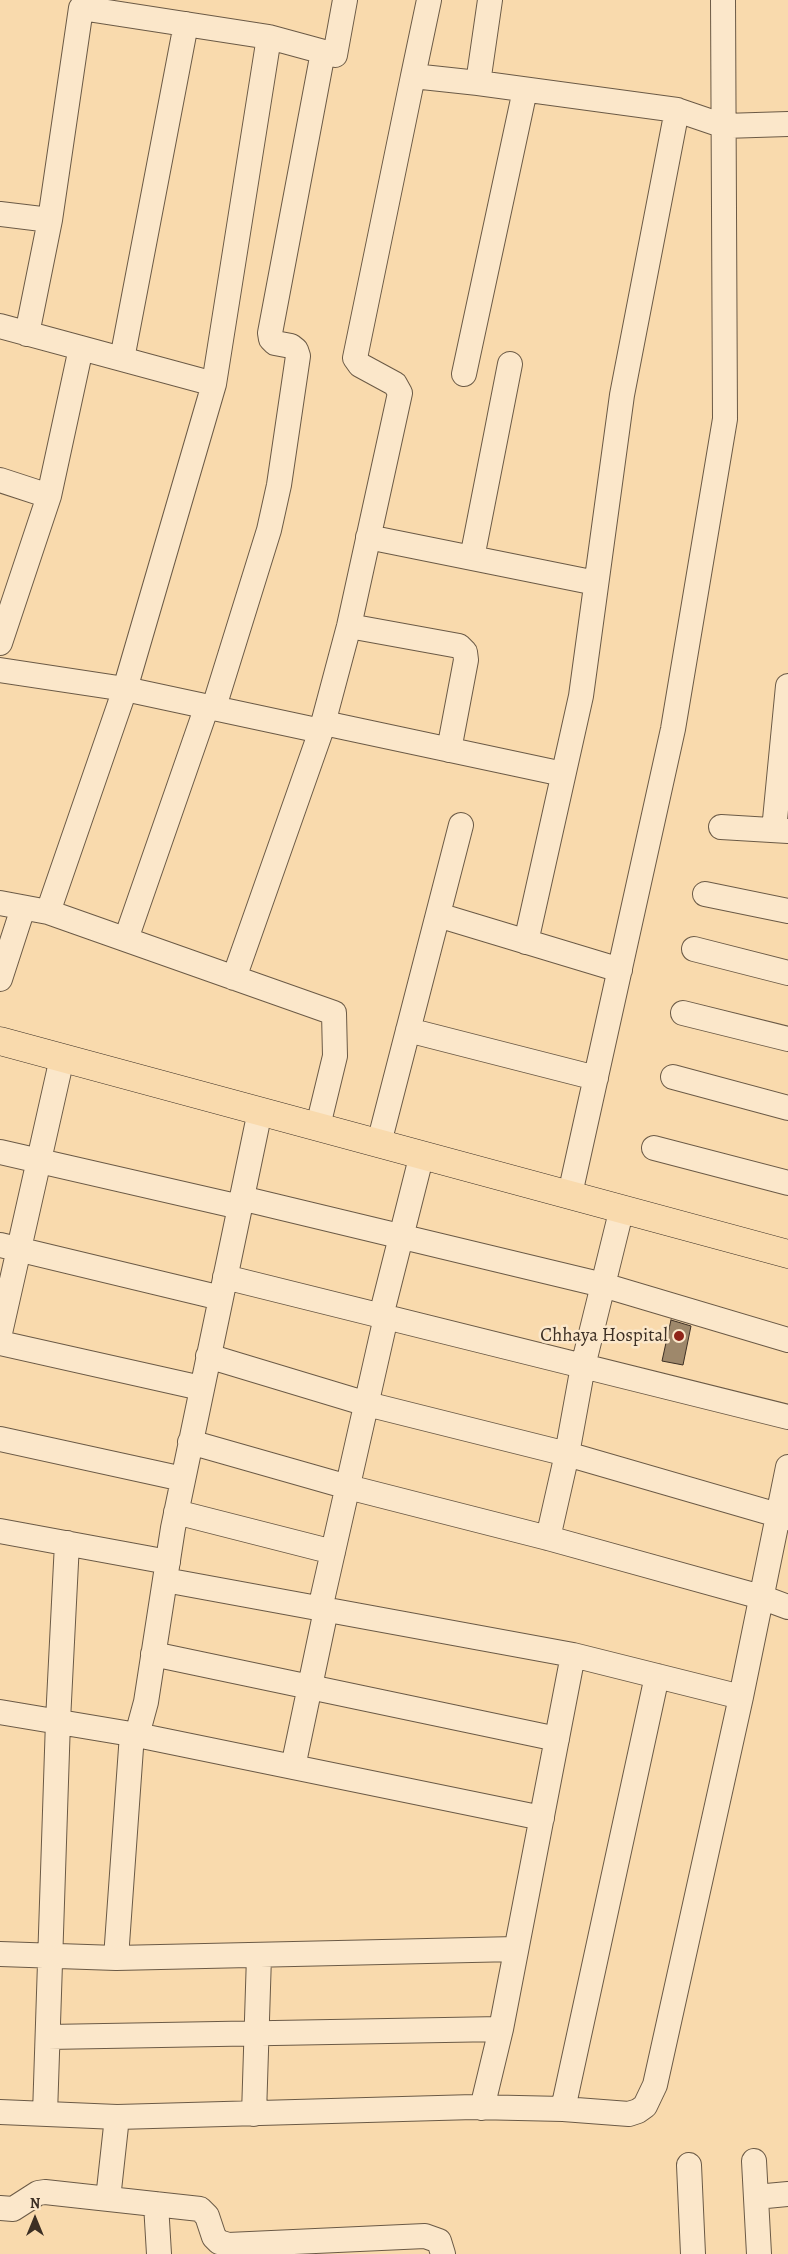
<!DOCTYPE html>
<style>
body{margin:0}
#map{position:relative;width:788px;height:2254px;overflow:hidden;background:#f9daad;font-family:Alegreya,serif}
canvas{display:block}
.north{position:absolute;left:10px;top:2194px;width:50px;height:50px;-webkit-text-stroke:4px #fbe7ca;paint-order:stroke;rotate:0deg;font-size:14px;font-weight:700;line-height:20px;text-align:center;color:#3c2f24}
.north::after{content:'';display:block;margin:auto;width:18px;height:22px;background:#3c2f24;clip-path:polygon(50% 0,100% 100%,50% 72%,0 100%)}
</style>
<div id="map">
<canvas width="788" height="2254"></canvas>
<div class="north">N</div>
</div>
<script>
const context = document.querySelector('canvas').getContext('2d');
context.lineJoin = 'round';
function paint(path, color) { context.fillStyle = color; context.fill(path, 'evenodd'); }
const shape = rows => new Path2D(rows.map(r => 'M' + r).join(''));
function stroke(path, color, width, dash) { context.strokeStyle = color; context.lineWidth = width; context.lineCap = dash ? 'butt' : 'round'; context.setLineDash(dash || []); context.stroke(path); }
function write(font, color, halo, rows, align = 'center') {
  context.font = font + ' Alegreya,serif'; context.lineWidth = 5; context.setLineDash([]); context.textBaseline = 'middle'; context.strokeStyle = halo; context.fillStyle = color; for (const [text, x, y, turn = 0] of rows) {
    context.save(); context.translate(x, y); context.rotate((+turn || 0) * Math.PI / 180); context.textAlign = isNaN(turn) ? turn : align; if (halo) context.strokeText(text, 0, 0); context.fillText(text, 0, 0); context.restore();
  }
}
const building = shape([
 [671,1320,691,1326,683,1365,662,1361,671,1320]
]);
paint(building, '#9e886b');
stroke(building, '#3c2f24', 1);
const minor = shape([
 [429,0,413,76,478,83],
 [490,0,478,83,677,110],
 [269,37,335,55,345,0],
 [0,214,50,220],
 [0,326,214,384,125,689,48,912,0,903],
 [27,334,50,220,81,8,269,37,214,384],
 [122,359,186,24],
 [464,374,525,90],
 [0,480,49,496,0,643],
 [49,496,81,348],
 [368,537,596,583],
 [472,558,510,364],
 [349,626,459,646,465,652,466,660,449,750],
 [0,670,125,689,321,731,234,978],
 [214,707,269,530,279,485,298,356,296,350,291,346,275,343,271,339,270,333,323,52],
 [324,723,563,774],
 [321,731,349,626,400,393,395,384,360,365,355,358,413,76],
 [721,827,788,831],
 [774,830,788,686],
 [705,894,788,911],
 [48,912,334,1013,335,1056,318,1126],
 [438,915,620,970],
 [126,939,207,706],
 [526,942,581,696,622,395,677,110,724,126,788,124],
 [694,949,788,973],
 [0,979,23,908],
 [683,1013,788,1039],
 [408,1030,596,1078],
 [673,1077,788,1108],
 [379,1143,461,825],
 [654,1148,788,1183],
 [0,1152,240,1207],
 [570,1194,673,729,725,419,723,0],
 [241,1198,603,1285,788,1340],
 [0,1245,221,1298],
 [225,1277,788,1417],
 [381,1316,422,1154],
 [0,1333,62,1058],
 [0,1343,201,1388],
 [208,1356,367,1404,567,1454,788,1518],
 [0,1439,183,1479],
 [190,1442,348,1487,548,1538,761,1597,788,1607],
 [176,1512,333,1552],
 [0,1531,168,1562],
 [548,1538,567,1454,583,1366,622,1208],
 [165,1580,573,1655,741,1697],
 [320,1609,386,1317],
 [153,1654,557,1739],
 [0,1712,137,1735,542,1818],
 [137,1735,146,1702,173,1528,260,1111],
 [293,1767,326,1610],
 [0,1954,116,1958,516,1949],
 [116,1958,132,1734],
 [48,2037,501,2029],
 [482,2108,501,2029,573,1655],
 [563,2109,657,1676],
 [0,2112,117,2117,474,2107,563,2109,629,2114,638,2111,645,2106,655,2085,741,1697,788,1467],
 [45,2114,58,1721,67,1543],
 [254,2114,259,1956],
 [754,2161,759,2254],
 [689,2165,693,2254],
 [756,2197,788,2194],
 [108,2199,117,2117],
 [156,2204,159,2254],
 [0,2208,13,2209,38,2193,45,2192,200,2209,207,2216,214,2237,219,2242,228,2245,425,2236,439,2241,443,2254]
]);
const major = shape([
 [0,1041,788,1254]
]);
stroke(minor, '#6b5a46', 26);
stroke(major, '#3c2f24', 29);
stroke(minor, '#fbe7ca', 24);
stroke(major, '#f9daad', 28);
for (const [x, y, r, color] of [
 [679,1336,6,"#8f2418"]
]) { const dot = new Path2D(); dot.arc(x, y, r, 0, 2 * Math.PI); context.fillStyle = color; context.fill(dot); stroke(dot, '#fbe7ca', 2); }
write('19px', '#3c2f24', '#fbe7ca', [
 ["Chhaya Hospital",668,1336]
], 'right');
</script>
